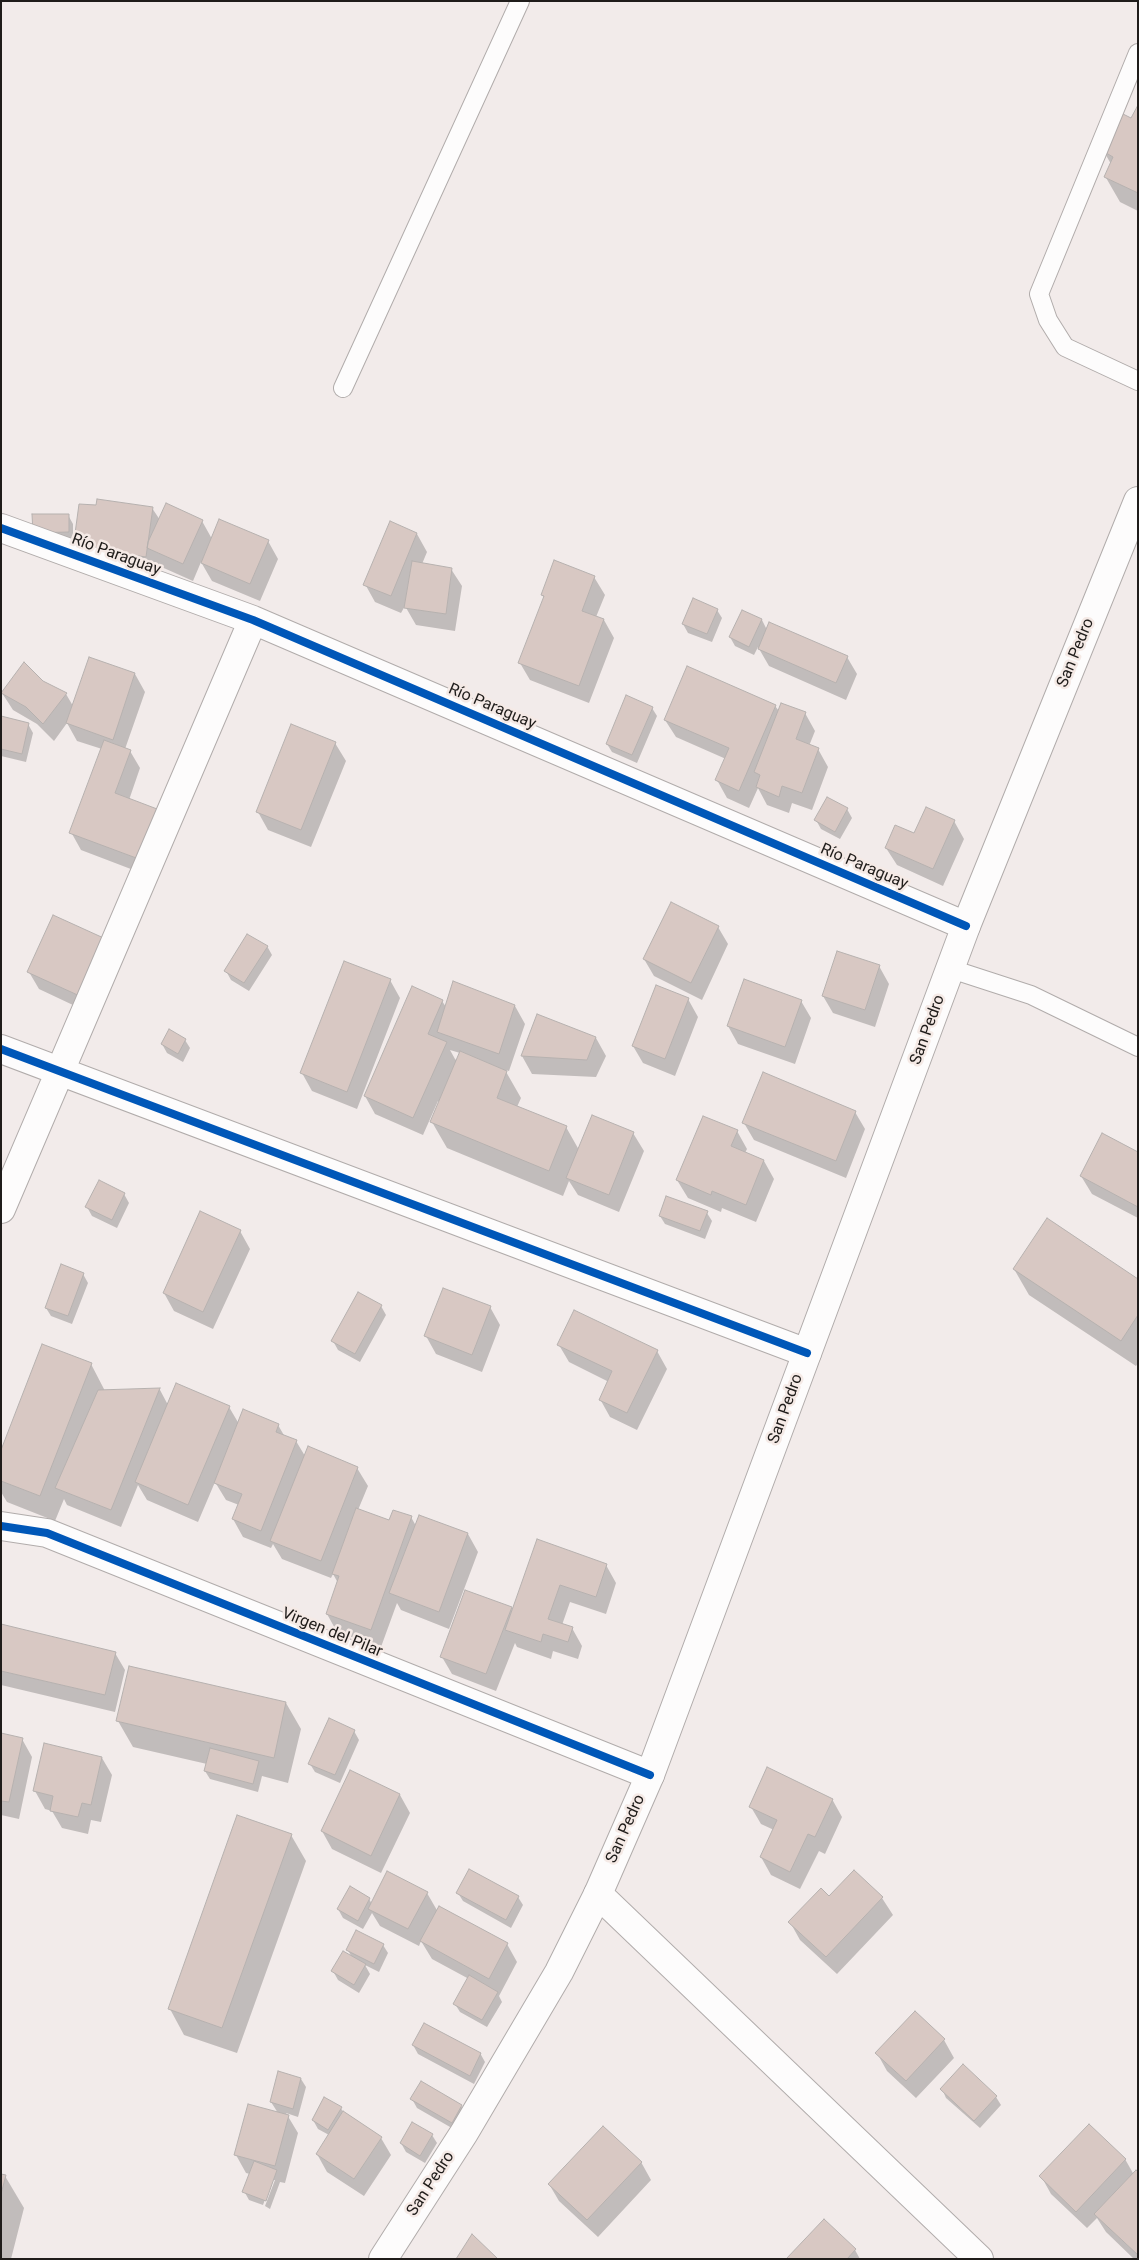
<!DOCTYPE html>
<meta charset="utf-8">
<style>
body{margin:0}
#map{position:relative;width:1139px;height:2260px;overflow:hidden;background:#f2ebea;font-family:Roboto,sans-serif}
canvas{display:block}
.frame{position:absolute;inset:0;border:2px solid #1f1c1a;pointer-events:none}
</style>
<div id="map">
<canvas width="1139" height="2260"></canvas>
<div class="frame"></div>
</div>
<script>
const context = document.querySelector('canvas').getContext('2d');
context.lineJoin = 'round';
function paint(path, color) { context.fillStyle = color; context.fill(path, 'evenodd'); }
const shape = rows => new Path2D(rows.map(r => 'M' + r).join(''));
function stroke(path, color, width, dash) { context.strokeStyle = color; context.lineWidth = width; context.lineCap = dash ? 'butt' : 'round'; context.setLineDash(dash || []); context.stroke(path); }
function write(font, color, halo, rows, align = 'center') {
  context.font = font + ' Roboto,sans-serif'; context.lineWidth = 5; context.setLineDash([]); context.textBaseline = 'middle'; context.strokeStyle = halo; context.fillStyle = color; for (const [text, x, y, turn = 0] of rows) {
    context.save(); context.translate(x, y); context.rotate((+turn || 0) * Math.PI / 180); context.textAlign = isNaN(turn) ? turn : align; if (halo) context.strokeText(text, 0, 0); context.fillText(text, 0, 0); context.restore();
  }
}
paint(shape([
 [1138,108,1138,211,1120,202,1105,176,1111,164,1103,150,1132,120],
 [152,508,160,520,202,521,212,539,268,541,278,559,260,601,212,581,201,562,193,581,157,565,156,574,75,541],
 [68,515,73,524,73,540,34,532],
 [391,523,417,534,427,552,422,564,451,569,462,586,455,631,416,625,405,606,401,613,375,602,365,584],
 [594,577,605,595,596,617,604,620,614,638,589,703,530,680,520,663,544,598,542,595],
 [717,610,722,618,712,642,688,633,683,624],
 [743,611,762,620,767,630,847,657,857,674,846,700,769,666,758,647,754,655,735,646,730,637],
 [89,659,135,674,145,692,125,749,130,751,140,768,129,800,157,879,81,850,71,832,102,749,77,741,67,723,54,741,37,724,13,710,2,693,43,682,66,694,73,706],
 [775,706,779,711,805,713,815,731,809,746,818,749,828,767,812,810,792,803,789,813,767,805,758,788,749,808,727,798,717,780,726,759,676,737,665,720],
 [652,708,657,716,637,763,612,752,607,744],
 [1,718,28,724,33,733,26,762,1,756],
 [335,743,346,761,311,847,268,830,258,812],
 [828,798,847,809,852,818,840,839,821,829,816,820],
 [954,821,964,839,943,886,897,865,886,848,914,835],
 [54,917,92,1014,39,989,29,972],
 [718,927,728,944,702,1000,654,976,644,959],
 [267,946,272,955,249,991,231,980,226,971],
 [879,966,889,984,875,1027,833,1013,823,996],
 [390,980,400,998,357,1109,312,1091,302,1073],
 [688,999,698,1017,675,1076,643,1063,633,1046],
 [442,1001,446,1007,515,1006,525,1024,509,1071,505,1070,521,1098,517,1107,566,1127,579,1150,633,1133,644,1151,619,1212,578,1195,569,1181,563,1196,447,1148,432,1122,440,1102,438,1101,423,1135,375,1114,365,1096],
 [450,1050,460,1053,457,1061,455,1059],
 [801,1001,811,1018,795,1064,738,1044,728,1026],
 [538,1016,596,1038,606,1056,596,1077,532,1074,522,1056],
 [185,1040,190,1048,183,1062,167,1053,162,1044],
 [855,1112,865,1129,846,1178,754,1140,744,1123],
 [737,1131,747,1149,745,1153,764,1161,774,1179,756,1222,722,1208,721,1212,688,1198,677,1180],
 [1138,1153,1138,1218,1092,1194,1081,1176],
 [99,1182,124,1194,129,1203,117,1228,92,1216,87,1207],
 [707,1213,712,1221,705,1239,665,1224,660,1216],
 [240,1231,250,1249,213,1329,174,1311,164,1293],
 [1014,1269,1138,1280,1138,1363,1136,1366,1029,1295],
 [83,1274,88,1283,72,1324,51,1316,46,1308],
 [359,1294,381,1306,386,1315,360,1362,338,1350,333,1341],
 [490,1307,500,1325,482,1372,436,1354,426,1336],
 [559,1345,657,1351,667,1369,637,1430,610,1417,600,1399,609,1382,569,1362],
 [91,1364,105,1391,160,1390,168,1405,229,1407,239,1424,278,1425,285,1437,296,1441,305,1456,357,1468,368,1486,358,1510,389,1522,411,1517,416,1526,419,1516,468,1534,478,1552,449,1629,401,1610,397,1603,381,1647,337,1632,327,1614,338,1583,333,1574,331,1578,282,1559,273,1544,271,1548,243,1537,233,1519,239,1505,226,1500,215,1482,198,1522,147,1500,138,1485,121,1527,67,1505,64,1499,55,1521,7,1502,1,1492,1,1454],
 [538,1540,606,1565,616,1583,606,1614,570,1602,562,1625,572,1628,582,1646,578,1659,553,1651,551,1659,517,1647,515,1643,496,1691,452,1674,442,1657,511,1608,513,1612],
 [1,1626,115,1653,125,1670,115,1712,1,1685],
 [286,1703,301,1729,288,1783,262,1776,258,1792,210,1779,205,1771,207,1764,133,1747,118,1721],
 [354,1731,359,1740,340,1783,315,1772,310,1764],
 [1,1734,22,1739,32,1757,19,1819,1,1815],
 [102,1758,112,1775,101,1822,91,1820,88,1834,62,1828,52,1811,45,1809,35,1791],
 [351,1772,400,1795,410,1813,381,1873,332,1849,322,1831],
 [832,1799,842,1817,825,1854,819,1851,800,1889,771,1875,761,1857,774,1830,761,1824,751,1807],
 [291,1835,306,1861,237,2053,184,2035,170,2009],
 [854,1871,882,1898,893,1915,837,1974,800,1940,790,1922,829,1898],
 [350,1888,369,1899,372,1904,427,1893,438,1912,507,1944,517,1962,499,1996,502,2002,487,2027,460,2012,455,2004,469,1979,432,1959,421,1941,419,1946,380,1926,372,1913,363,1929,343,1918,338,1909],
 [458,1893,518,1897,523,1905,511,1928,463,1901],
 [383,1945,388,1953,379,1972,365,1965,370,1974,359,1993,338,1980,333,1971,352,1958,348,1950],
 [915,2013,944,2040,954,2058,916,2098,887,2071,877,2053],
 [413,2045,480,2053,485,2062,474,2084,418,2054],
 [301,2079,306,2087,298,2117,286,2113,298,2133,285,2183,280,2182,270,2209,265,2206,275,2180,272,2180,263,2205,249,2200,244,2191,250,2174,246,2173,236,2155,278,2113,271,2102],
 [942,2089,996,2097,1001,2105,980,2128,946,2098],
 [412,2099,461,2106,466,2114,457,2131,417,2108],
 [341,2108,344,2114,381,2138,391,2155,364,2196,327,2172,317,2154,329,2135,318,2129,313,2120],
 [432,2135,437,2143,425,2163,406,2152,401,2143],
 [1125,2159,1134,2175,1138,2173,1138,2259,1134,2259,1106,2232,1097,2218,1087,2228,1051,2194,1041,2176],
 [641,2162,651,2180,598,2237,559,2201,549,2184],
 [1,2175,5,2176,24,2208,11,2259,1,2259],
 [855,2250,860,2259,787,2259]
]), '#0003');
const building = shape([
 [1138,105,1138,193,1104,177,1113,157,1101,150,1117,111,1131,118,1138,105],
 [97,499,153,507,146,557,90,549,90,543,74,541,79,504,96,505,97,499],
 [166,503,203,520,183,564,147,548,148,542,166,503],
 [32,514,69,514,69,532,33,533,32,514],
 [219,519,269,540,250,584,201,563,219,519],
 [390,521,417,533,391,596,363,585,390,521],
 [554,560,595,576,582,611,604,619,579,686,518,663,544,596,541,595,554,560],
 [412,561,452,568,446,614,404,608,412,561],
 [693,598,718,609,707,634,682,624,693,598],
 [742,610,762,619,749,647,729,637,742,610],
 [769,622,848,656,836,683,758,649,769,622],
 [89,657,135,673,113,740,66,723,89,657],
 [24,662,43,681,67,693,43,724,26,707,1,693,24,662],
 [687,666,776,705,739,791,715,780,729,748,664,720,687,666],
 [626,695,653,707,632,755,606,744,626,695],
 [781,703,806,712,796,739,819,748,802,793,782,786,779,797,756,787,760,775,754,772,781,703],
 [1,716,29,723,22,754,1,749,1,716],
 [291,724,336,742,301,830,256,812,291,724],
 [104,740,131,750,115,793,165,812,147,862,69,833,104,740],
 [827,797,848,808,835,832,814,820,827,797],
 [926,807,955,820,933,869,885,848,895,825,914,833,926,807],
 [671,902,719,926,691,983,643,959,671,902],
 [53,915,108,940,82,997,27,972,53,915],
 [247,934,268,946,244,983,224,971,247,934],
 [837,951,880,965,865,1010,822,996,837,951],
 [344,961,391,979,347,1092,300,1073,344,961],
 [744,979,802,1000,785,1047,727,1026,744,979],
 [453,981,515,1005,499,1054,437,1032,453,981],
 [656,985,689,998,665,1059,632,1046,656,985],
 [412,986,443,1000,428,1034,447,1042,413,1118,364,1096,412,986],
 [537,1014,596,1037,587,1060,521,1056,537,1014],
 [169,1029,186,1039,178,1054,161,1044,169,1029],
 [460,1051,507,1071,497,1098,567,1126,549,1171,430,1122,460,1051],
 [763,1072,856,1111,836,1161,742,1123,763,1072],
 [592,1115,634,1132,609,1195,566,1178,592,1115],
 [703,1116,738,1130,731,1146,764,1160,746,1205,712,1191,711,1195,676,1180,703,1116],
 [1102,1133,1138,1152,1138,1207,1080,1176,1102,1133],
 [99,1180,125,1193,112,1220,85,1207,99,1180],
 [666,1196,708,1211,700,1231,659,1216,666,1196],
 [200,1211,241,1230,203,1312,163,1293,200,1211],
 [1047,1218,1138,1279,1138,1315,1121,1341,1013,1269,1047,1218],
 [61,1264,84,1273,68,1316,45,1308,61,1264],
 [443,1288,491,1306,472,1355,424,1336,443,1288],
 [358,1292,382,1305,355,1354,331,1341,358,1292],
 [574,1310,658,1350,627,1413,599,1400,612,1371,557,1345,574,1310],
 [42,1344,92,1363,40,1496,1,1481,1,1450,42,1344],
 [176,1383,230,1406,188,1505,135,1482,176,1383],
 [160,1388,111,1510,55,1488,98,1390,160,1388],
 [243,1409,279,1424,276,1432,297,1440,261,1531,232,1519,242,1494,214,1483,243,1409],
 [308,1446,358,1467,321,1561,270,1541,308,1446],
 [356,1508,389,1520,393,1510,412,1516,371,1630,326,1614,339,1576,332,1574,356,1508],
 [419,1515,468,1533,439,1612,389,1593,419,1515],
 [537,1539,607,1564,596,1597,560,1585,548,1619,573,1627,568,1642,543,1634,541,1642,505,1630,537,1539],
 [465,1590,512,1607,486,1674,440,1657,465,1590],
 [1,1624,116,1652,105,1695,1,1671,1,1624],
 [129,1666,286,1702,274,1758,116,1721,129,1666],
 [329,1718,355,1730,335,1775,308,1764,329,1718],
 [1,1733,23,1738,9,1802,1,1801,1,1733],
 [44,1743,102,1757,91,1805,82,1803,78,1817,50,1811,53,1796,33,1791,44,1743],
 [210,1748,259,1761,253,1784,204,1771,210,1748],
 [767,1767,833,1799,815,1837,808,1834,790,1872,760,1857,777,1820,749,1807,767,1767],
 [350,1770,400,1794,371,1856,321,1831,350,1770],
 [237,1815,292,1834,222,2028,168,2009,237,1815],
 [469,1869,519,1896,506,1920,456,1893,469,1869],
 [854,1870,883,1897,826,1957,788,1922,821,1888,829,1896,854,1870],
 [387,1871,428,1892,408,1929,368,1909,387,1871],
 [350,1886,370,1898,358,1921,337,1909,350,1886],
 [439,1906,508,1943,489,1979,420,1941,439,1906],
 [356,1930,384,1944,374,1964,346,1950,356,1930],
 [343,1951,366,1964,354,1985,331,1971,343,1951],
 [469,1975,498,1992,482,2020,453,2004,469,1975],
 [915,2011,945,2039,906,2081,875,2053,915,2011],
 [424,2023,481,2053,470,2076,412,2045,424,2023],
 [963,2064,997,2096,974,2121,940,2089,963,2064],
 [278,2071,301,2078,293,2109,270,2102,278,2071],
 [421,2081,462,2105,452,2123,410,2099,421,2081],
 [324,2097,342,2107,328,2130,312,2120,324,2097],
 [248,2104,289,2115,275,2166,234,2155,248,2104],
 [343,2111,382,2137,354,2179,316,2154,343,2111],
 [412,2122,433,2134,420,2156,400,2143,412,2122],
 [1089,2124,1126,2159,1076,2212,1039,2176,1089,2124],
 [603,2126,642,2162,587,2220,548,2184,603,2126],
 [254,2161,277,2170,266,2201,242,2192,254,2161],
 [1136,2170,1138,2172,1138,2255,1094,2214,1136,2170],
 [1,2174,6,2175,1,2194,1,2174],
 [824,2219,856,2249,847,2259,786,2259,824,2219],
 [472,2234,498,2259,456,2259,472,2234]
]);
paint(building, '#d8c8c3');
stroke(building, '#b6b1af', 1);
const lane = shape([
 [1138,53,1039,294,1048,320,1065,347,1138,381],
 [343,388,520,1],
 [951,969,1031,995,1138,1047]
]);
const street = shape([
 [1,528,253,620,966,926],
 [1,1049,807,1353],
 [1,1209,253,620],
 [1,1526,47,1533,650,1775],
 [598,1894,979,2259]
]);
const secondary = shape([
 [383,2259,464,2133,559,1972,598,1894,650,1775,966,926,1138,501]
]);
stroke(lane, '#b1acab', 20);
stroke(street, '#b1acab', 30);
stroke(secondary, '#b1acab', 30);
stroke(lane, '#fdfcfc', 18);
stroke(street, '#fdfcfc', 28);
stroke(secondary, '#fdfcfc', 28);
stroke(shape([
 [1,528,253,620,966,926],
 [1,1049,807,1353],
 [1,1526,47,1533,650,1775]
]), '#0057b8', 8);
write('16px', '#1f1c1a', '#f5eae6', [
 ["Río Paraguay",116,555,20],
 ["San Pedro",1076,653,-68],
 ["Río Paraguay",492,707,23],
 ["Río Paraguay",864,867,23],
 ["San Pedro",928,1030,-70],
 ["San Pedro",786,1409,-70],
 ["Virgen del Pilar",332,1633,22],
 ["San Pedro",626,1829,-66],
 ["San Pedro",431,2184,-57]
]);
</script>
